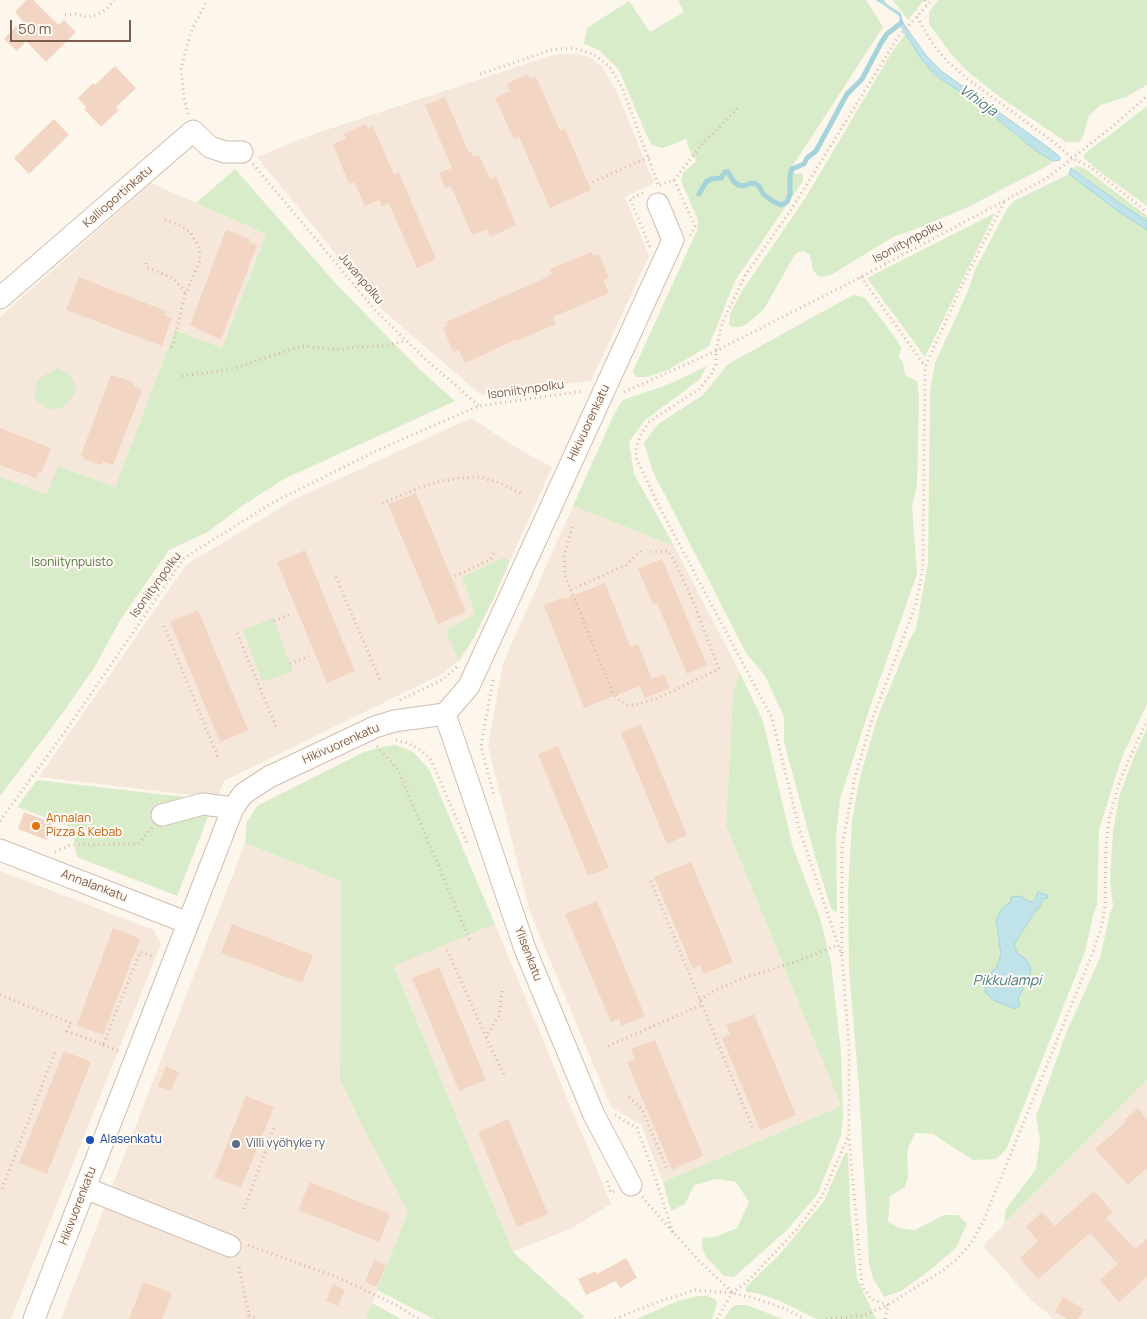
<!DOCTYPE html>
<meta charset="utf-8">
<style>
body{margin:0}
#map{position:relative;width:1147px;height:1319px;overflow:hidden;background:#fdf6ec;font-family:Manrope,sans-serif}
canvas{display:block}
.scale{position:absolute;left:10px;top:20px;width:121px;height:22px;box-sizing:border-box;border:2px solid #7a5c4d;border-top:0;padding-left:6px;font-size:15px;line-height:18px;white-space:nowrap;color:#7a5c4d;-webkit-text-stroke:4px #fffaf3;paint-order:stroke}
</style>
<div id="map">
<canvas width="1147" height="1319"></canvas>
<div class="scale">50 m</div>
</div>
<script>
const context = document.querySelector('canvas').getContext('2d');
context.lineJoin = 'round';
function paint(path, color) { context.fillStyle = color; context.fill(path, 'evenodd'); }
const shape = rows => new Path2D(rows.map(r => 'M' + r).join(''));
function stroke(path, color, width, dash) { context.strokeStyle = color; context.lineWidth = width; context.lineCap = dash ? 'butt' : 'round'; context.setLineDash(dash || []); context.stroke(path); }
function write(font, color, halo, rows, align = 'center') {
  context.font = font + ' Manrope,sans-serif'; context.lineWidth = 4; context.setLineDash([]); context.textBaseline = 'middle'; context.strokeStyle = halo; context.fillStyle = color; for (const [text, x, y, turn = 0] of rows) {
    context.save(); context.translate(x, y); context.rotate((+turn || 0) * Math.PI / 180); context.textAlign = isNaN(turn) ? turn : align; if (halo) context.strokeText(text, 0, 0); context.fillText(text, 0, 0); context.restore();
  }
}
paint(shape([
 [556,54,575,54,590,57,602,67,615,88,654,183,625,197,649,256,591,381,481,395,379,307,257,157,308,136],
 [151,183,266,234,222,348,175,330,115,487,59,466,47,494,0,477,0,317],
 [471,418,522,451,552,467,494,597,473,639,461,659,442,674,224,781,217,798,39,777,186,565,293,500],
 [573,506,674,546,740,673,733,692,726,825,841,1106,663,1182,641,1125,611,1107,530,912,488,746,503,663],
 [245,843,341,881,340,1080,369,1139,408,1212,366,1319,61,1319],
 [0,871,154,930,161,944,11,1319,0,1319],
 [495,924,611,1204,572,1228,513,1252,394,965],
 [1147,1080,1147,1319,1054,1319,1030,1299,983,1246]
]), '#f5e8da');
paint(shape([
 [678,0,866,0,883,27,788,173,803,174,803,181,735,281,709,346,668,370,646,377,636,377,633,371,698,228,698,220,681,181,683,173,697,161,691,154,686,139,663,148,652,145,646,134,619,70,599,50,584,44,587,28,629,1,650,32,684,12],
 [893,0,924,0,908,20],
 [938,0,1147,0,1147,85,1126,97,1101,105,1089,115,1084,134,1080,141,1076,142,1066,142,997,95,967,71,952,55,929,24,929,12],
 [906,33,922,60,934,74,986,110,1018,137,1053,161,1047,166,968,207,926,225,893,237,831,275,821,277,817,275,813,270,810,255,803,251,798,252,794,256,764,309,747,324,740,327,732,327,729,324,730,314,742,291,806,197,890,55],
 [1147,106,1147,206,1096,169,1084,158,1085,154,1090,149,1110,135],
 [1077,166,1084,168,1147,216,1147,221,1118,202,1073,168],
 [235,169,337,285,419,369,455,401,284,479,242,506,208,532,169,550,121,619,94,668,62,714,0,796,0,477,47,494,58,466,115,487,175,330,222,348,266,234,196,203],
 [1069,174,1115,209,1147,230,1147,704,1122,757,1099,829,1097,905,1093,915,1085,952,1006,1150,996,1159,973,1160,933,1134,915,1133,907,1151,908,1177,905,1187,890,1196,888,1222,899,1228,915,1230,944,1215,958,1215,967,1223,956,1248,929,1271,901,1291,884,1297,873,1278,869,1263,859,1088,849,970,848,891,852,821,860,777,877,719,909,641,916,629,928,563,930,392,935,363,968,291,975,270,1007,209,1014,201],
 [1039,892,1047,895,1043,899,1039,908,1034,913,1014,945,1017,953,1030,964,1030,973,1018,999,1020,1006,1015,1009,992,998,993,971,1000,961,1001,955,996,926,1006,905,1009,904,1014,896,1021,896,1027,901,1033,902],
 [995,213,925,357,867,278],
 [853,295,864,297,872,307,897,340,901,348,899,357,903,362,905,375,917,381,919,398,917,485,912,506,917,574,868,713,840,799,836,836,837,912,832,911,814,853,784,742,784,717,765,676,746,653,665,495,653,472,644,443,658,424,703,395,728,364],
 [707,366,699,380,645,420,629,442,634,474,674,546,573,506,615,412,623,400,667,385],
 [57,368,70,375,76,386,75,394,62,408,49,409,34,400,37,380],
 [503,558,510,561,494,597,473,639,458,661,446,630,474,615,474,610,462,577],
 [273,618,293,671,262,682,243,630],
 [740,673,763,721,793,848,820,918,831,963,841,1052,843,1115,841,1136,817,1195,786,1231,734,1277,724,1276,706,1257,702,1247,703,1238,715,1237,737,1228,749,1202,736,1182,716,1179,694,1185,685,1204,671,1211,663,1182,841,1106,726,825,733,692],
 [1147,728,1147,1080,1004,1224,1006,1209,1036,1169,1040,1140,1036,1116,1067,1031,1100,958,1110,913,1113,906,1110,880,1113,831,1119,797,1135,754],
 [396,745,413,752,429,769,495,924,394,966,513,1252,585,1317,580,1319,434,1319,377,1290,408,1212,369,1139,340,1080,341,881,245,843,247,822,257,806,364,752,382,747],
 [37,780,194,798,210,812,177,896,77,857,71,827,17,807],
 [845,1153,848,1153,850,1208,857,1279,876,1319,817,1319,780,1301,757,1293,746,1292,746,1287,779,1255,824,1201],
 [698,1296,707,1296,715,1299,717,1304,712,1319,636,1319,678,1301],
 [372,1303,401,1319,366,1319],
 [736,1305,747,1305,782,1319,724,1319,731,1308]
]), '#d8ecc9');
const water = shape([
 [877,0,883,0,887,5,900,13,903,23,925,54,940,70,1049,148,1059,156,1060,160,1053,161,1035,150,986,110,934,74,922,60,900,25,900,16,877,0],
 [1071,168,1118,202,1147,221,1147,230,1115,209,1073,177,1069,174,1071,168],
 [1038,892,1047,895,1048,898,1043,899,1039,908,1034,913,1014,945,1017,953,1026,959,1031,968,1030,973,1018,999,1020,1006,1015,1009,993,1000,985,992,986,979,997,966,1001,955,996,920,1003,907,1010,903,1011,897,1021,896,1027,901,1034,902,1038,892]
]);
paint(water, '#bfe3e8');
stroke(water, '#a5d3da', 1);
stroke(shape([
 [699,194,706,182,711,179,721,178,725,172,728,172,734,182,738,185,744,186,751,183,756,184,759,186,763,194,774,202,781,205,787,202,790,194,790,175,792,169,804,164,807,158,816,151,847,94,862,79,881,43,887,34,901,23]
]), '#a5d3da', 5);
paint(shape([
 [26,0,33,0,59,25,64,20,76,32,46,62,26,41,17,51,4,39,22,20,15,12],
 [115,66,136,88,116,107,119,110,101,127,84,109,86,107,78,98,93,83,95,85],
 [528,74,530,79,536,77,560,131,565,129,591,190,550,208,519,137,514,139,495,98,510,91,506,84],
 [445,97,469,153,471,152,474,157,479,155,490,179,496,176,516,225,490,237,487,229,472,235,451,186,445,188,439,173,452,168,425,105],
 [54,119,69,135,29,174,14,158],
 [366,124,368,129,373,126,394,175,399,173,436,259,417,268,389,203,382,207,379,200,365,206,354,182,349,184,333,144,346,138,344,134],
 [226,230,250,239,249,242,257,245,221,340,190,325],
 [591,252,593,256,599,254,609,278,603,280,609,293,553,317,556,324,516,341,515,340,465,363,459,350,453,352,443,328,447,326,446,322,547,277,552,274,550,269],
 [79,277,166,311,164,315,172,318,162,346,66,310],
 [111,375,134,382,133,386,142,390,113,465,103,462,101,465,83,459,84,457,81,455],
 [0,428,51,448,42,472,39,471,36,478,0,465],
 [416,493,466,612,438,624,388,504],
 [305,550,355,671,327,683,277,562],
 [662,559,707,665,687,674,657,603,653,604,638,569],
 [605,583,630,646,638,644,652,679,664,674,670,688,645,698,640,686,584,708,544,605,564,597,565,599],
 [198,610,248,730,220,742,170,622],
 [641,724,687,835,667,844,621,733],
 [558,746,609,868,588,876,538,754],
 [24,812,53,823,47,840,18,829],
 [691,862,733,962,704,974,700,965,693,969,654,877],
 [597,901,645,1016,621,1026,619,1019,611,1022,565,914],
 [232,924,313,955,302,983,221,953],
 [113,928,140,939,103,1035,77,1025],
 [439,967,486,1080,459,1091,412,978],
 [754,1014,796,1115,760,1130,722,1038,730,1034,726,1025],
 [655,1040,703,1156,672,1170,627,1062,635,1059,631,1049],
 [64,1051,91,1062,47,1174,19,1163],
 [166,1066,179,1072,171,1091,158,1086],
 [246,1096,274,1107,241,1188,214,1177],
 [1138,1108,1147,1119,1147,1168,1128,1185,1095,1149,1126,1122,1124,1120],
 [508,1119,548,1214,517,1227,478,1132],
 [310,1182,390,1214,379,1242,298,1210],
 [1094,1191,1113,1212,1106,1218,1135,1249,1147,1239,1147,1277,1119,1302,1100,1280,1118,1264,1090,1233,1038,1279,1020,1258,1038,1241,1026,1227,1042,1212,1055,1226],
 [626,1258,637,1278,620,1288,616,1281,586,1295,578,1279,596,1271,597,1274],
 [374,1260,386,1265,377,1287,365,1282],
 [143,1282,172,1293,162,1319,129,1319],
 [333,1284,345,1290,338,1306,326,1301],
 [1063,1297,1084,1309,1078,1319,1067,1319,1055,1312]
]), '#f3d5c3');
const minor = shape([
 [0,298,193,131,210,147,225,152,242,152],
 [445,714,525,949,594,1115,631,1185],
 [162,815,203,804,233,808],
 [0,850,188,923],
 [85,1188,230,1246],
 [34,1319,233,808,243,794,269,777,375,727,394,721,445,714,469,686,673,240,658,204]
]);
stroke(minor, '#d1beb0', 23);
stroke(shape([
 [925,0,927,5],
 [65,15,75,14,86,17,96,15,107,9,114,0],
 [917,17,934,46,947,61,965,77,1056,144,1072,158,1090,167,1147,212],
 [480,74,551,50,573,48,593,54,609,66,622,87,659,187],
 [188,114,184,98,181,69,190,34,207,0],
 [253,164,375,310,422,356,479,406],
 [674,180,702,144,738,108],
 [593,182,649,157],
 [660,185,674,180,695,226,690,236],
 [643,193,630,199,650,247],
 [165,220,179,225,190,232,199,247,200,260,185,295,173,345,169,350],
 [146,263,147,267,174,279,186,293],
 [861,277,925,366],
 [182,376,228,370,302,346,340,350,358,347,384,346,405,341],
 [624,392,716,351,861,277,1047,178,1112,127,1147,96],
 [382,503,422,487,441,481,460,478,480,477,500,483,522,494],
 [572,527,564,557,565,576,613,693,619,700,627,705,636,705,662,696,719,669,693,601,674,560,668,551,651,552],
 [455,576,491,559,494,553],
 [336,577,380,680],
 [571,590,626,565,643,549],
 [274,621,291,614],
 [164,626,218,757],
 [237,633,277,729],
 [290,664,309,656],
 [493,680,481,746,494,796],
 [400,700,442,680,457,667],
 [396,740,408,743,422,751,431,760,468,845],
 [377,746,398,770,471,943],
 [0,821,69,726,184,558,272,503,380,449,479,406,584,391],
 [55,852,70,845,138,844,152,827],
 [651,881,754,1131],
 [447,950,486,1037],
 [842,953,842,847,855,777,872,720,916,604,923,567,925,367,964,281,1004,202],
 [502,991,499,1016,486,1037,505,1077],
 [0,995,71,1023,67,1031,103,1045,140,952,155,957],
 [700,1000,715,990,747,977,798,961,838,945],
 [103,1045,119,1051],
 [608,1046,701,1005],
 [629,1097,642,1109,668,1171],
 [615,1115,637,1128,655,1177,673,1233],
 [607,1181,611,1193,615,1191],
 [2,1189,56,1049],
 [642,1197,698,1260,732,1292],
 [244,1209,274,1128],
 [248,1245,339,1278,394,1304,419,1319],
 [239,1267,249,1315,247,1319],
 [888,1305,871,1299,862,1286,849,1137,849,1046,842,956,799,828,772,718,661,510,636,458,636,449,640,436,649,422,699,389,711,375,716,364,716,351,722,323,746,274,791,210,898,37,932,0],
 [249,1315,258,1319],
 [615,1319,655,1303,695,1290,732,1293,754,1298,786,1309,805,1319],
 [717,1319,732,1293,748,1281,797,1229,822,1196,848,1137],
 [826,1319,861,1316,888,1305,942,1271,956,1260,971,1243,983,1222,1093,952,1102,924,1105,905,1106,847,1109,819,1120,780,1147,720],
 [885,1319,888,1306]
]), '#d9b8a5', 3, [1, 4]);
stroke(minor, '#fff', 21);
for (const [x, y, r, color] of [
 [36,826,5,"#e8710a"],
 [90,1140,5,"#1a4fb4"],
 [236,1144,5,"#5c6f8a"]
]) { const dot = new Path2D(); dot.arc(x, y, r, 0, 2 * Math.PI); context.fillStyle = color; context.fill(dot); stroke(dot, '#fffaf3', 2); }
write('12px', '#7a5c4d', '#fffaf3', [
 ["Kallioportinkatu",118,197,-41],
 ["Isoniitynpolku",908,242,-28],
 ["Juvanpolku",361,279,50],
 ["Isoniitynpolku",526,390,-8],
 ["Hikivuorenkatu",589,423,-65],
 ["Isoniitynpolku",156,585,-54],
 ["Hikivuorenkatu",341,744,-24],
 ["Annalankatu",94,886,21],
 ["Ylisenkatu",528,954,69],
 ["Hikivuorenkatu",78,1206,-69]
]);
write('12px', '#537a41', '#fffaf3', [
 ["Isoniitynpuisto",72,563]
]);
write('12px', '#c56008', '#fffaf3', [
 ["Annalan",46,819],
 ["Pizza & Kebab",46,833]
], 'left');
write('12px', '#164399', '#fffaf3', [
 ["Alasenkatu",100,1140]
], 'left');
write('12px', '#4e5e75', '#fffaf3', [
 ["Villi vyöhyke ry",246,1144]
], 'left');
write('italic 14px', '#437c86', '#fffaf3', [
 ["Vihioja",978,101,36],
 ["Pikkulampi",1007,981]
]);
</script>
